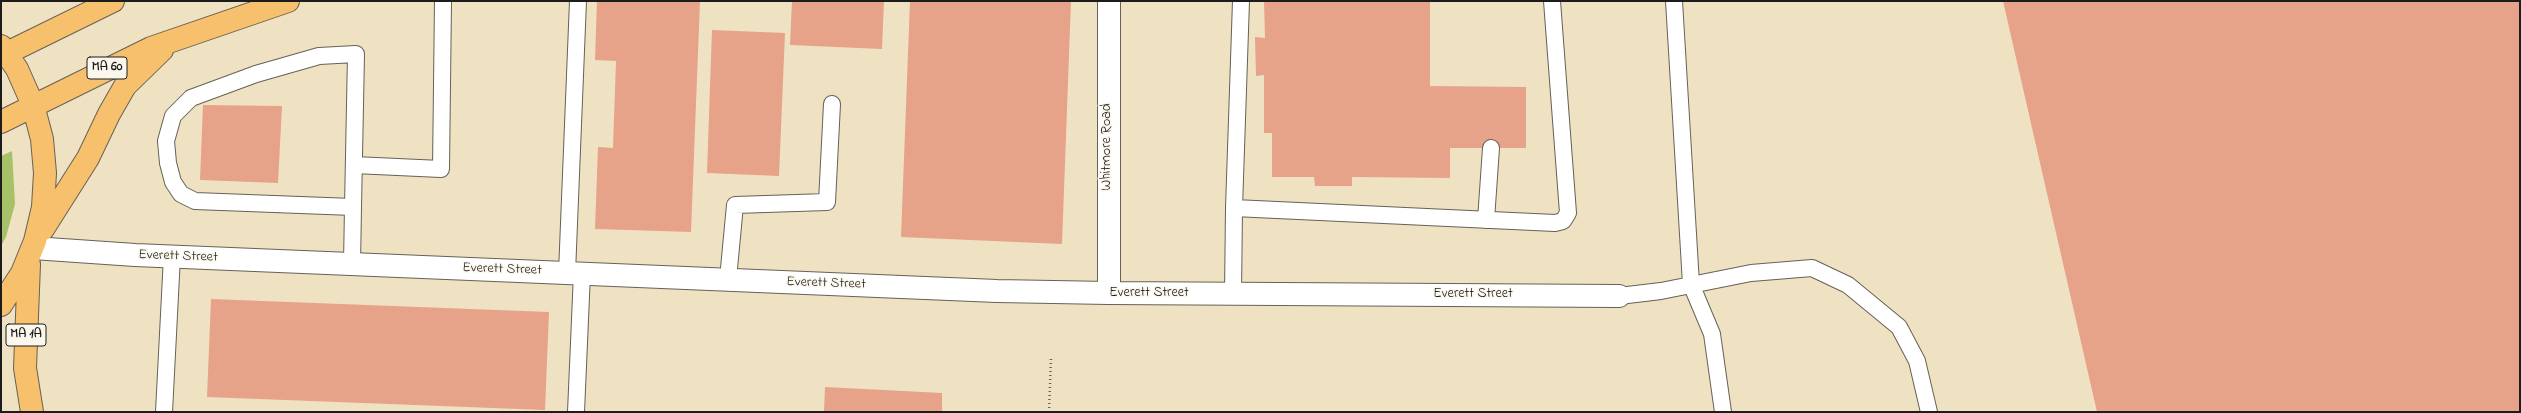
<!DOCTYPE html>
<style>
body{margin:0}
#map{position:relative;width:2521px;height:413px;overflow:hidden;background:#efe2c2;font-family:"Indie Flower",sans-serif}
canvas{display:block}
.frame{position:absolute;inset:0;border:2px solid #1c1c1c;pointer-events:none}
</style>
<div id="map">
<canvas width="2521" height="413"></canvas>
<div class="frame"></div>
</div>
<script>
const context = document.querySelector('canvas').getContext('2d');
context.lineJoin = 'round';
function paint(path, color) { context.fillStyle = color; context.fill(path, 'evenodd'); }
const shape = rows => new Path2D(rows.map(r => 'M' + r).join(''));
function stroke(path, color, width, dash) { context.strokeStyle = color; context.lineWidth = width; context.lineCap = dash ? 'butt' : 'round'; context.setLineDash(dash || []); context.stroke(path); }
function write(font, color, halo, rows, align = 'center') {
  context.font = font + ' "Indie Flower",sans-serif'; context.lineWidth = 3; context.setLineDash([]); context.textBaseline = 'middle'; context.strokeStyle = halo; context.fillStyle = color; for (const [text, x, y, turn = 0] of rows) {
    context.save(); context.translate(x, y); context.rotate((+turn || 0) * Math.PI / 180); context.textAlign = isNaN(turn) ? turn : align; if (halo) context.strokeText(text, 0, 0); context.fillText(text, 0, 0); context.restore();
  }
}
paint(shape([
 [12,151,15,204,6,237,1,246,1,156]
]), '#a6c167');
paint(shape([
 [597,1,700,1,691,232,595,229,598,147,613,148,616,61,595,60],
 [792,1,884,1,882,49,790,45],
 [910,1,1071,1,1062,244,901,237],
 [1264,1,1430,1,1430,86,1526,87,1526,148,1450,148,1450,178,1352,177,1352,186,1315,186,1314,177,1272,177,1272,133,1264,133,1264,75,1256,76,1255,37,1265,38],
 [2003,1,2520,1,2520,412,2097,412],
 [712,30,785,33,779,176,707,173],
 [203,105,282,106,278,183,200,180],
 [211,299,549,312,545,410,207,397],
 [825,387,942,393,942,412,824,412]
]), '#e7a28a');
const service = shape([
 [1241,1,1234,208,1555,223,1563,221,1568,213,1552,1],
 [1674,1,1691,284,1712,334,1723,412],
 [354,165,441,169,443,1],
 [1486,220,1491,148],
 [352,264,353,207,356,54,319,56,256,74,191,98,173,116,166,141,168,163,173,182,181,194,195,201,353,207],
 [567,273,578,1],
 [728,279,735,205,827,202,832,104],
 [1233,293,1234,208],
 [1619,296,1661,291,1751,273,1812,268,1848,285,1899,327,1917,361,1929,412],
 [164,412,172,256],
 [576,412,582,273]
]);
const minor = shape([
 [1109,1,1109,293],
 [33,248,135,255,997,291,1109,293,1619,296]
]);
const trunk = shape([
 [1,46,17,69,33,105,42,139,45,173,43,207,35,241,22,273,1,305],
 [1,56,113,1],
 [1,122,151,48,288,1],
 [43,229,88,158,109,114,125,86,162,50],
 [29,264,25,368,32,412]
]);
stroke(service, '#666156', 18);
stroke(minor, '#666156', 24);
stroke(trunk, '#666156', 24);
stroke(shape([
 [1049,412,1051,358]
]), '#666156', 2.5, [1, 3]);
stroke(service, '#fff', 16);
stroke(minor, '#fff', 22);
stroke(trunk, '#f7c06c', 22);
for (const [x, y, w] of [
 [107,68,40],
 [26,335,40]
]) { const box = new Path2D(); box.roundRect(x - w / 2, y - 11, w, 22, 3); context.fillStyle = '#fbf7ec'; context.fill(box); stroke(box, '#1c1c1c', 1); }
write('bold 13px', '#1c1c1c', null, [
 ["MA 60",107,68],
 ["MA 1A",26,335]
]);
write('14px', '#1c1c1c', '#fbf7ec', [
 ["Whitmore Road",1108,147,-90],
 ["Everett Street",178,257,2],
 ["Everett Street",502,270,2],
 ["Everett Street",826,284,2],
 ["Everett Street",1149,294],
 ["Everett Street",1473,295]
]);
</script>
